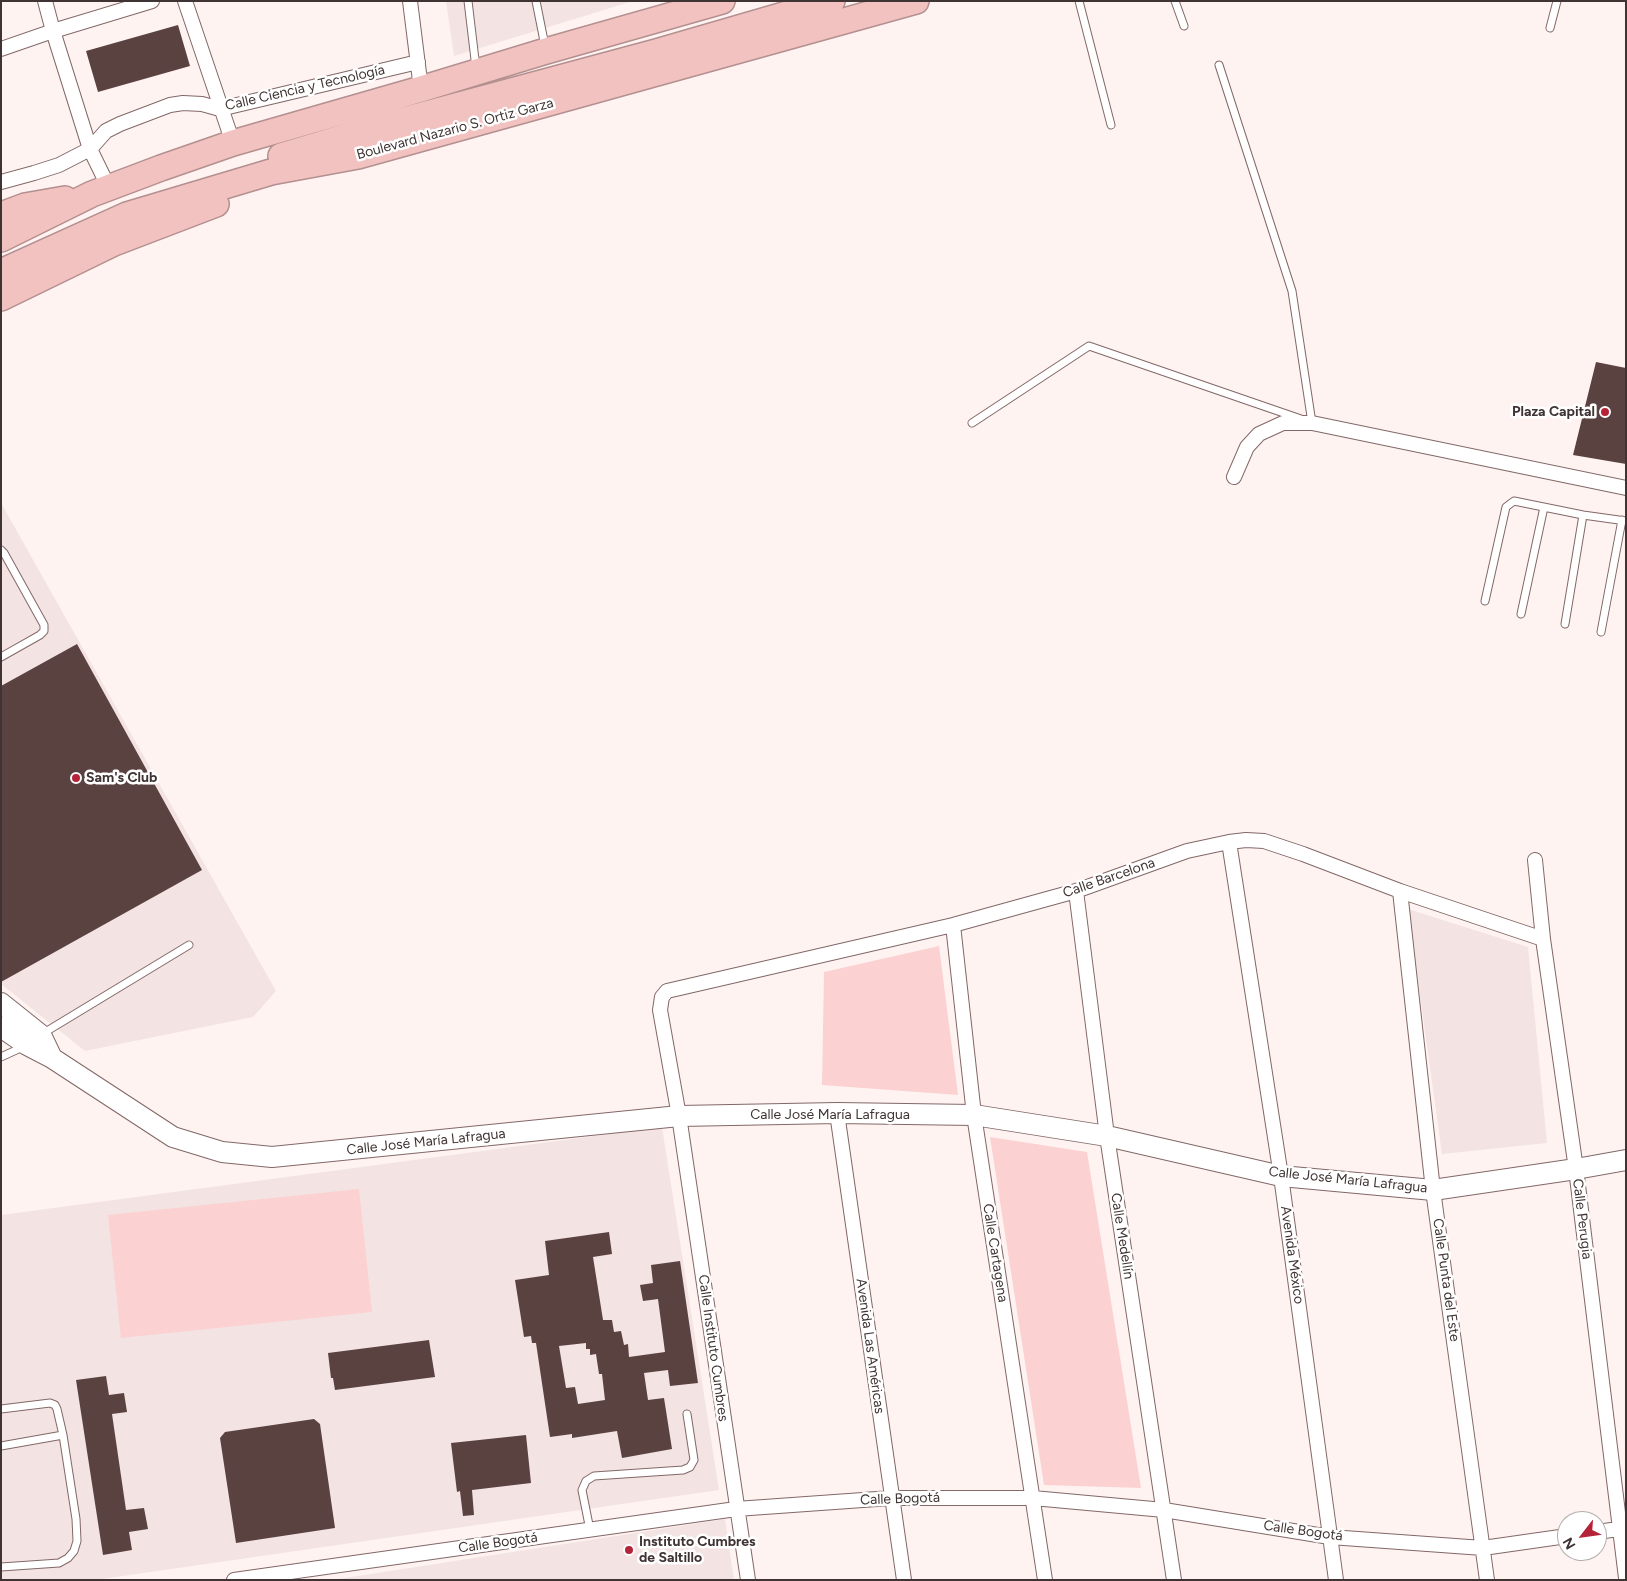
<!DOCTYPE html>
<meta charset="utf-8">
<style>
body{margin:0}
#map{position:relative;width:1627px;height:1581px;overflow:hidden;background:#fff3f2;font-family:Figtree,sans-serif}
canvas{display:block}
.frame{position:absolute;inset:0;border:2px solid #3f3433;pointer-events:none}
.north{position:absolute;left:1557px;top:1511px;width:50px;height:50px;box-sizing:border-box;background:#fff;border:1px solid #b2aead;border-radius:50%;rotate:240deg;font-size:14px;font-weight:700;line-height:20px;text-align:center;color:#3f3433}
.north::after{content:'';display:block;margin:auto;width:18px;height:22px;background:#b52339;clip-path:polygon(50% 0,100% 100%,50% 72%,0 100%)}
</style>
<div id="map">
<canvas width="1627" height="1581"></canvas>
<div class="frame"></div>
<div class="north">N</div>
</div>
<script>
const context = document.querySelector('canvas').getContext('2d');
context.lineJoin = 'round';
function paint(path, color) { context.fillStyle = color; context.fill(path, 'evenodd'); }
const shape = rows => new Path2D(rows.map(r => 'M' + r).join(''));
function stroke(path, color, width, dash) { context.strokeStyle = color; context.lineWidth = width; context.lineCap = dash ? 'butt' : 'round'; context.setLineDash(dash || []); context.stroke(path); }
function write(font, color, halo, rows, align = 'center') {
  context.font = font + ' Figtree,sans-serif'; context.lineWidth = 5; context.setLineDash([]); context.textBaseline = 'middle'; context.strokeStyle = halo; context.fillStyle = color; for (const [text, x, y, turn = 0] of rows) {
    context.save(); context.translate(x, y); context.rotate((+turn || 0) * Math.PI / 180); context.textAlign = isNaN(turn) ? turn : align; if (halo) context.strokeText(text, 0, 0); context.fillText(text, 0, 0); context.restore();
  }
}
paint(shape([
 [446,1,633,1,454,56],
 [1,503,276,991,253,1017,85,1051,1,984],
 [1408,909,1528,947,1547,1143,1442,1154],
 [662,1127,719,1490,95,1580,1,1580,1,1215],
 [725,1519,734,1580,332,1580]
]), '#f3e3e3');
paint(shape([
 [939,946,958,1095,822,1085,824,972],
 [990,1137,1087,1152,1141,1488,1044,1485],
 [359,1189,372,1312,121,1338,108,1215]
]), '#fbd2d1');
paint(shape([
 [178,25,190,66,98,92,86,51],
 [1596,362,1626,368,1626,464,1573,455],
 [77,644,202,870,1,982,1,686],
 [609,1232,612,1254,593,1257,603,1320,612,1320,614,1332,621,1331,624,1345,628,1344,629,1357,665,1352,658,1299,643,1301,640,1285,653,1283,651,1265,680,1261,698,1383,670,1386,668,1370,644,1373,648,1400,664,1398,672,1449,622,1458,617,1431,572,1438,572,1434,550,1437,536,1343,532,1343,531,1336,524,1337,515,1280,549,1275,545,1241],
 [586,1343,586,1349,590,1349,590,1355,596,1354,599,1374,602,1374,605,1400,578,1404,575,1387,566,1388,559,1346],
 [429,1340,435,1377,335,1390,333,1378,331,1378,328,1353],
 [106,1376,109,1395,124,1393,127,1412,112,1414,126,1510,144,1508,148,1529,129,1532,132,1550,103,1555,76,1380],
 [314,1419,320,1424,335,1528,236,1543,220,1438,225,1432],
 [526,1435,531,1483,472,1490,474,1515,463,1516,460,1491,457,1492,451,1443]
]), '#5a4241');
const lane = shape([
 [468,1,476,68],
 [536,1,545,46],
 [1079,1,1111,125],
 [1175,1,1184,26],
 [1550,28,1557,1],
 [1219,65,1292,291,1312,423,1311,422],
 [972,423,1089,346,1301,419],
 [1,550,4,553,44,625,44,631,40,635,1,657],
 [1485,601,1506,507,1514,501,1583,515,1626,521],
 [1521,614,1544,507],
 [1565,624,1583,515],
 [1601,632,1622,520],
 [42,1034,189,945],
 [1,1057,25,1046],
 [1,1409,50,1403,55,1405,57,1409,63,1435,1,1446],
 [590,1530,582,1490,586,1481,594,1476,683,1470,690,1467,694,1460,687,1414],
 [1,1567,59,1563,68,1558,74,1551,77,1541,76,1519,63,1435]
]);
const street = shape([
 [45,1,53,31,90,149,109,188],
 [185,1,233,143],
 [410,1,421,89],
 [1,49,53,31,152,1],
 [1,182,34,173,59,165,90,149,106,131,120,124,170,105,183,103,202,104,220,109,418,62],
 [1234,477,1247,447,1259,434,1283,423,1312,423,1626,488],
 [1229,842,1281,1176,1336,1580],
 [1535,860,1543,939,1576,1169,1626,1578],
 [1076,891,1107,1136,1174,1580],
 [1400,891,1433,1190,1487,1580],
 [953,925,974,1115,1045,1580],
 [837,1113,904,1580],
 [1597,1532,1626,1528],
 [234,1580,736,1509,891,1498,1033,1498,1164,1510,1330,1537,1483,1548,1567,1536],
 [748,1580,679,1116,660,1010,662,997,667,991,953,925,1076,891,1187,851,1229,842,1246,840,1264,841,1303,854,1400,891,1543,939]
]);
const secondary = shape([
 [1,1003,41,1035,52,1058],
 [1,1027,27,1045,52,1058,173,1137,222,1152,272,1157,679,1116,837,1113,974,1115,1107,1136,1281,1176,1433,1190,1576,1169,1626,1160]
]);
const highway = shape([
 [281,156,385,125,656,52,832,1],
 [1,215,25,206,65,199],
 [1,239,92,194,161,168,233,143,421,89,546,51,722,1],
 [1,272,127,215,271,172,358,156,916,1],
 [1,298,114,243,216,204]
]);
stroke(lane, '#826867', 9);
stroke(street, '#826867', 16);
stroke(secondary, '#826867', 22);
stroke(highway, '#b3908f', 28);
stroke(lane, '#fff', 7);
stroke(street, '#fff', 14);
stroke(secondary, '#fff', 20);
stroke(highway, '#f2c2c1', 25);
for (const [x, y, r, color] of [
 [1605,412,5,"#b52339"],
 [76,778,5,"#b52339"],
 [629,1550,5,"#b52339"]
]) { const dot = new Path2D(); dot.arc(x, y, r, 0, 2 * Math.PI); context.fillStyle = color; context.fill(dot); stroke(dot, '#fff', 2); }
write('14px', '#3f3433', '#fff', [
 ["Calle Ciencia y Tecnología",305,88,-13],
 ["Boulevard Nazario S. Ortiz Garza",455,129,-15],
 ["Calle Barcelona",1109,878,-19],
 ["Calle José María Lafragua",830,1115],
 ["Calle José María Lafragua",426,1142,-6],
 ["Calle José María Lafragua",1348,1180,6],
 ["Calle Perugia",1582,1219,83],
 ["Calle Medellín",1122,1236,81],
 ["Calle Cartagena",995,1253,81],
 ["Avenida México",1292,1255,82],
 ["Calle Punta del Este",1446,1280,82],
 ["Avenida Las Américas",870,1346,82],
 ["Calle Instituto Cumbres",713,1348,82],
 ["Calle Bogotá",900,1499,-2],
 ["Calle Bogotá",1303,1531,8],
 ["Calle Bogotá",498,1543,-8]
]);
write('bold 14px', '#3f3433', '#fff', [
 ["Plaza Capital",1595,412,"right"],
 ["Sam's Club",86,778],
 ["Instituto Cumbres",639,1542],
 ["de Saltillo",639,1558]
], 'left');
</script>
